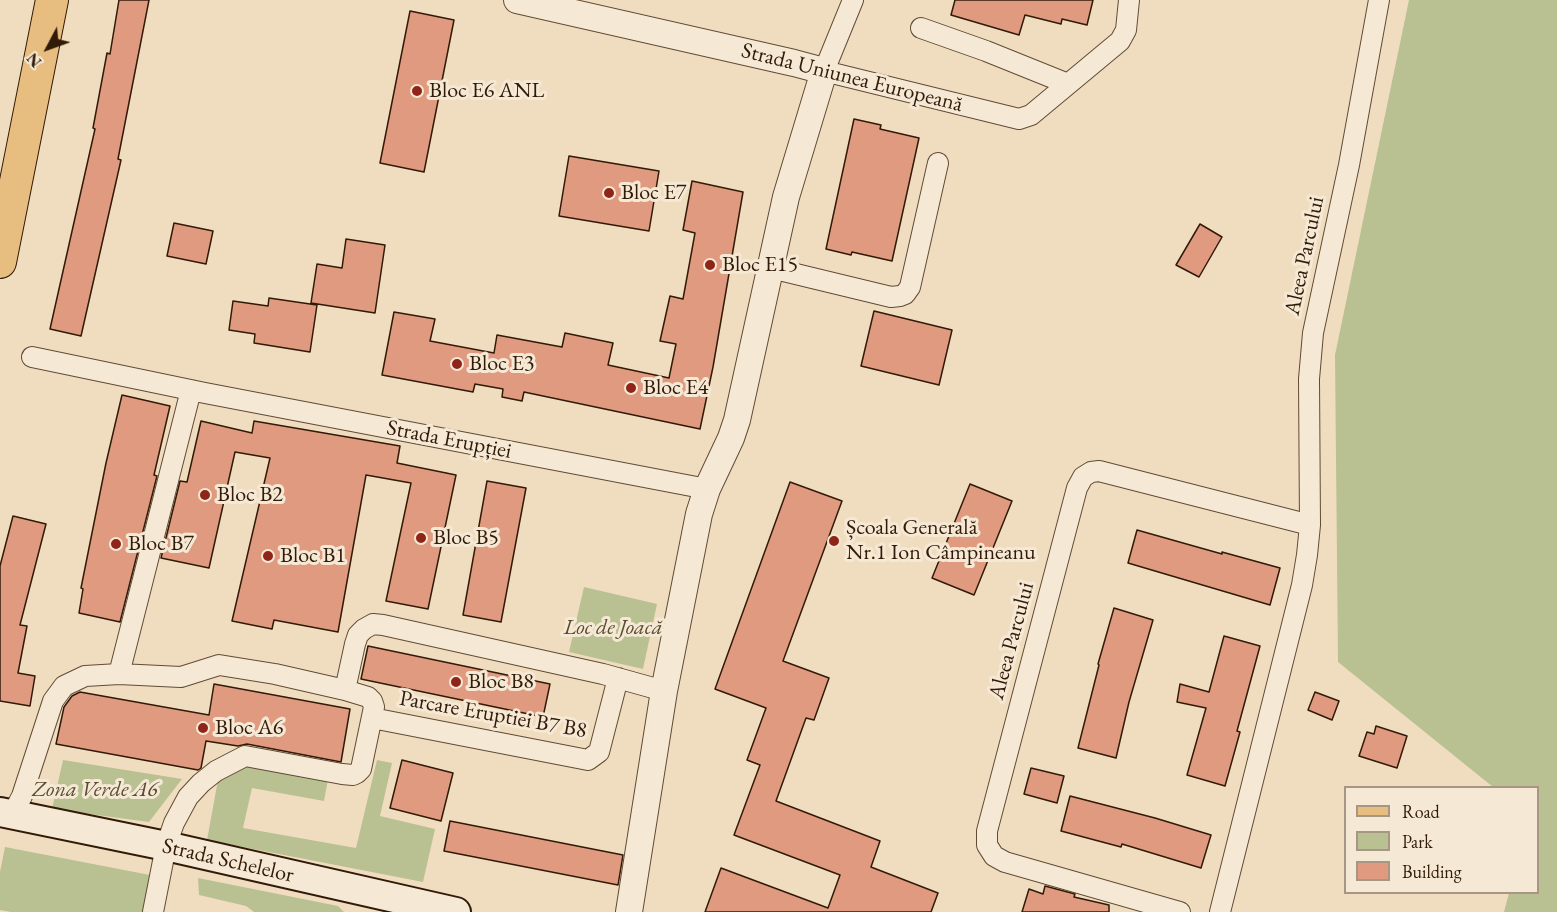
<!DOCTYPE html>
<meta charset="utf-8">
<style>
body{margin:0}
#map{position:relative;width:1557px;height:912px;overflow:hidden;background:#f0ddbf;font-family:"EB Garamond",serif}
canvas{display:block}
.legend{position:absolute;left:1344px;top:786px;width:195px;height:108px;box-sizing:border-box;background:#f5e9d5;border:2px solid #a79683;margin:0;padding:8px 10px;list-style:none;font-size:18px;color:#311a07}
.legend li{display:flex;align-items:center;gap:12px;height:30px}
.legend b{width:30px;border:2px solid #a79683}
.north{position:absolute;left:18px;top:18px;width:60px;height:60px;-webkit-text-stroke:4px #f5e9d5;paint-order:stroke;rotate:229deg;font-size:16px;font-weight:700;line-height:24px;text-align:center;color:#311a07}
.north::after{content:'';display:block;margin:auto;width:21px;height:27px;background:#311a07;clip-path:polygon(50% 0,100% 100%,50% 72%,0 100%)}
</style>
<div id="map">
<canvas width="1557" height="912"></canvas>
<ul class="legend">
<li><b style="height:8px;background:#e8be80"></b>Road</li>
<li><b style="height:16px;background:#b9c192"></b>Park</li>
<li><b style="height:16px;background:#df9a80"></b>Building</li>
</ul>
<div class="north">N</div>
</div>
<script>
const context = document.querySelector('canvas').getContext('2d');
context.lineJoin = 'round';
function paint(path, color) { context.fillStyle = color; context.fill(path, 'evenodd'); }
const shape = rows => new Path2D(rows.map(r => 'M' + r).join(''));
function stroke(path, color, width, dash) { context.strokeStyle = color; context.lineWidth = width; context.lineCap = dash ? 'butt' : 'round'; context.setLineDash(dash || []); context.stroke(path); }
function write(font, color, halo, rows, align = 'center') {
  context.font = font + ' "EB Garamond",serif'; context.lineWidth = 6; context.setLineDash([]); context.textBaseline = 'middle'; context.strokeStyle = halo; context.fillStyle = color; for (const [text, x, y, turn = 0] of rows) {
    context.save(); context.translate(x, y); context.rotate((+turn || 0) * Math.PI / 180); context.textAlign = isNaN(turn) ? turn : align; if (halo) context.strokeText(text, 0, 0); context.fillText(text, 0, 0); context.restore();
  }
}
paint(shape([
 [1409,0,1557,0,1557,912,1504,912,1509,893,1538,892,1538,788,1493,787,1338,662,1335,355],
 [584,587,657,604,643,669,569,652],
 [63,760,182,779,149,822,52,809],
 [377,760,392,763,380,816,435,829,423,882,207,840,218,780,239,763,328,779,324,801,252,788,243,828,356,848],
 [5,847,150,875,143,912,11,912,0,910,0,872],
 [198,878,338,906,344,912,254,912,246,906,199,895]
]), '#b9c192');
const building = shape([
 [119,0,149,0,118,159,121,160,81,336,50,329,95,129,93,128,107,53,110,54,119,0],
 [955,0,1093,0,1087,25,1062,19,1061,24,1025,15,1019,35,951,15,955,0],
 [410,11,454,20,424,172,380,163,410,11],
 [854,119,881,125,880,129,919,138,892,261,852,252,851,255,826,249,854,119],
 [569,156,659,171,649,231,559,216,569,156],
 [692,181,743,192,713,367,700,429,524,392,522,401,502,397,503,389,475,384,473,392,382,375,394,312,435,319,430,341,494,353,497,335,562,347,565,333,613,343,608,365,669,378,676,344,660,341,670,296,683,299,695,233,683,230,692,181],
 [174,223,213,231,206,264,167,256,174,223],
 [1200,224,1222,237,1199,277,1176,265,1200,224],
 [346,239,385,245,375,313,311,303,317,264,342,268,346,239],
 [269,298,317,305,310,352,254,343,255,334,229,330,233,301,268,306,269,298],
 [874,311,952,330,939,385,861,366,874,311],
 [122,395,170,406,154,475,157,476,120,622,79,613,83,589,81,588,106,463,122,395],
 [201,421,252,433,254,421,400,446,397,463,456,475,428,609,386,601,411,483,366,475,338,632,274,620,272,629,232,621,270,458,235,452,209,568,161,558,180,481,187,482,201,421],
 [487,481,526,488,501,622,463,615,487,481],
 [790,482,842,501,783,661,829,678,814,720,806,718,776,801,880,841,871,867,938,893,931,912,705,912,721,868,828,908,840,875,734,835,760,765,747,760,766,708,715,689,790,482],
 [970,484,1012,501,974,595,932,578,970,484],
 [13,516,46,524,20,625,27,626,18,673,35,676,30,706,0,701,0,566,13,516],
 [1137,530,1222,554,1222,552,1280,568,1270,605,1128,563,1137,530],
 [1114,608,1153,620,1129,702,1116,758,1078,748,1099,665,1098,664,1114,608],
 [1224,636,1260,646,1237,731,1240,732,1225,786,1187,775,1206,708,1177,702,1180,684,1209,692,1224,636],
 [368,646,550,684,543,717,361,679,368,646],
 [214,684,350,709,341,762,247,744,238,746,206,741,201,768,198,770,56,744,64,707,72,696,80,692,209,715,214,684],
 [1315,692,1339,701,1332,720,1308,710,1315,692],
 [1376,726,1407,736,1397,768,1359,756,1367,732,1374,734,1376,726],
 [402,760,453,773,441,821,390,808,402,760],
 [1031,768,1064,776,1057,803,1024,794,1031,768],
 [1070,796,1155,818,1211,835,1201,868,1122,844,1121,847,1061,831,1070,796],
 [450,821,623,855,618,885,444,851,450,821],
 [1045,886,1075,894,1074,897,1109,905,1109,912,1022,912,1029,889,1043,894,1045,886]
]);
paint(building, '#df9a80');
stroke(building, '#311a07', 1.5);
const minor = shape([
 [853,0,824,71,1019,119,1031,115,1120,41,1126,30,1129,0],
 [921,28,986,51,1068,84],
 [771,268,891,297,900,296,905,294,910,287,938,163],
 [32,357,205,393,707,489],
 [119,674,191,390],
 [345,690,355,644,358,635,364,629,373,624,383,625,603,674,664,691],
 [372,718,588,760,599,752,618,678],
 [12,815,22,796,53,701,64,686,85,676,119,674,181,677,219,665,275,674,345,690,368,697,372,701,374,707,361,769,357,773,353,775,342,774,245,756,216,771,201,783,188,797,174,823,166,846,153,912],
 [1180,912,1005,862,994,856,987,845,987,831,1077,488,1083,477,1091,472,1099,471,1310,525],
 [1220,912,1302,585,1307,555,1310,525,1309,379,1313,333,1349,165,1379,0]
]);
const tertiary = shape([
 [517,0,794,63,824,71,786,197,737,420,731,438,707,489,699,514,664,691,629,912]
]);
const secondary = shape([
 [0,812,166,846,456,912]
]);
const primary = shape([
 [0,262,52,0]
]);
stroke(minor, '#614b35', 22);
stroke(tertiary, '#614b35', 28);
stroke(secondary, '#311a07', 32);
stroke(primary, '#311a07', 34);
stroke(minor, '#f5e9d5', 20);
stroke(tertiary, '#f5e9d5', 26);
stroke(secondary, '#f5e9d5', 28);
stroke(primary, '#e8be80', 32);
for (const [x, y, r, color] of [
 [417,91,6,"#8f2418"],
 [609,193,6,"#8f2418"],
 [710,265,6,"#8f2418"],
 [457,364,6,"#8f2418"],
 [631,388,6,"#8f2418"],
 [205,495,6,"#8f2418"],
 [421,538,6,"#8f2418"],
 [834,541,6,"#8f2418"],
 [116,544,6,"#8f2418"],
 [268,556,6,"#8f2418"],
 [456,682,6,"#8f2418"],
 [203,728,6,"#8f2418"]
]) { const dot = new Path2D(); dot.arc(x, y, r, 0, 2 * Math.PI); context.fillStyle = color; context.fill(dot); stroke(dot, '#f5e9d5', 2); }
write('22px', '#311a07', '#f5e9d5', [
 ["Strada Uniunea Europeană",852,78,14],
 ["Aleea Parcului",1305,256,-78],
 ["Strada Erupției",449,440,11],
 ["Aleea Parcului",1012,641,-75],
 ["Parcare Eruptiei B7 B8",493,715,10],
 ["Strada Schelelor",228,861,13]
]);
write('22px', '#311a07', '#f5e9d5', [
 ["Bloc E6 ANL",429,91],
 ["Bloc E7",621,193],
 ["Bloc E15",722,265],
 ["Bloc E3",469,364],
 ["Bloc E4",643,388],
 ["Bloc B2",217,495],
 ["Școala Generală",846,528],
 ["Nr.1 Ion Câmpineanu",846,553],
 ["Bloc B5",433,538],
 ["Bloc B7",128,544],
 ["Bloc B1",280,556],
 ["Bloc B8",468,682],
 ["Bloc A6",215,728]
], 'left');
write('italic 22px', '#5a4c31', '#f5e9d5', [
 ["Loc de Joacă",613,628],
 ["Zona Verde A6",95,790]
]);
</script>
